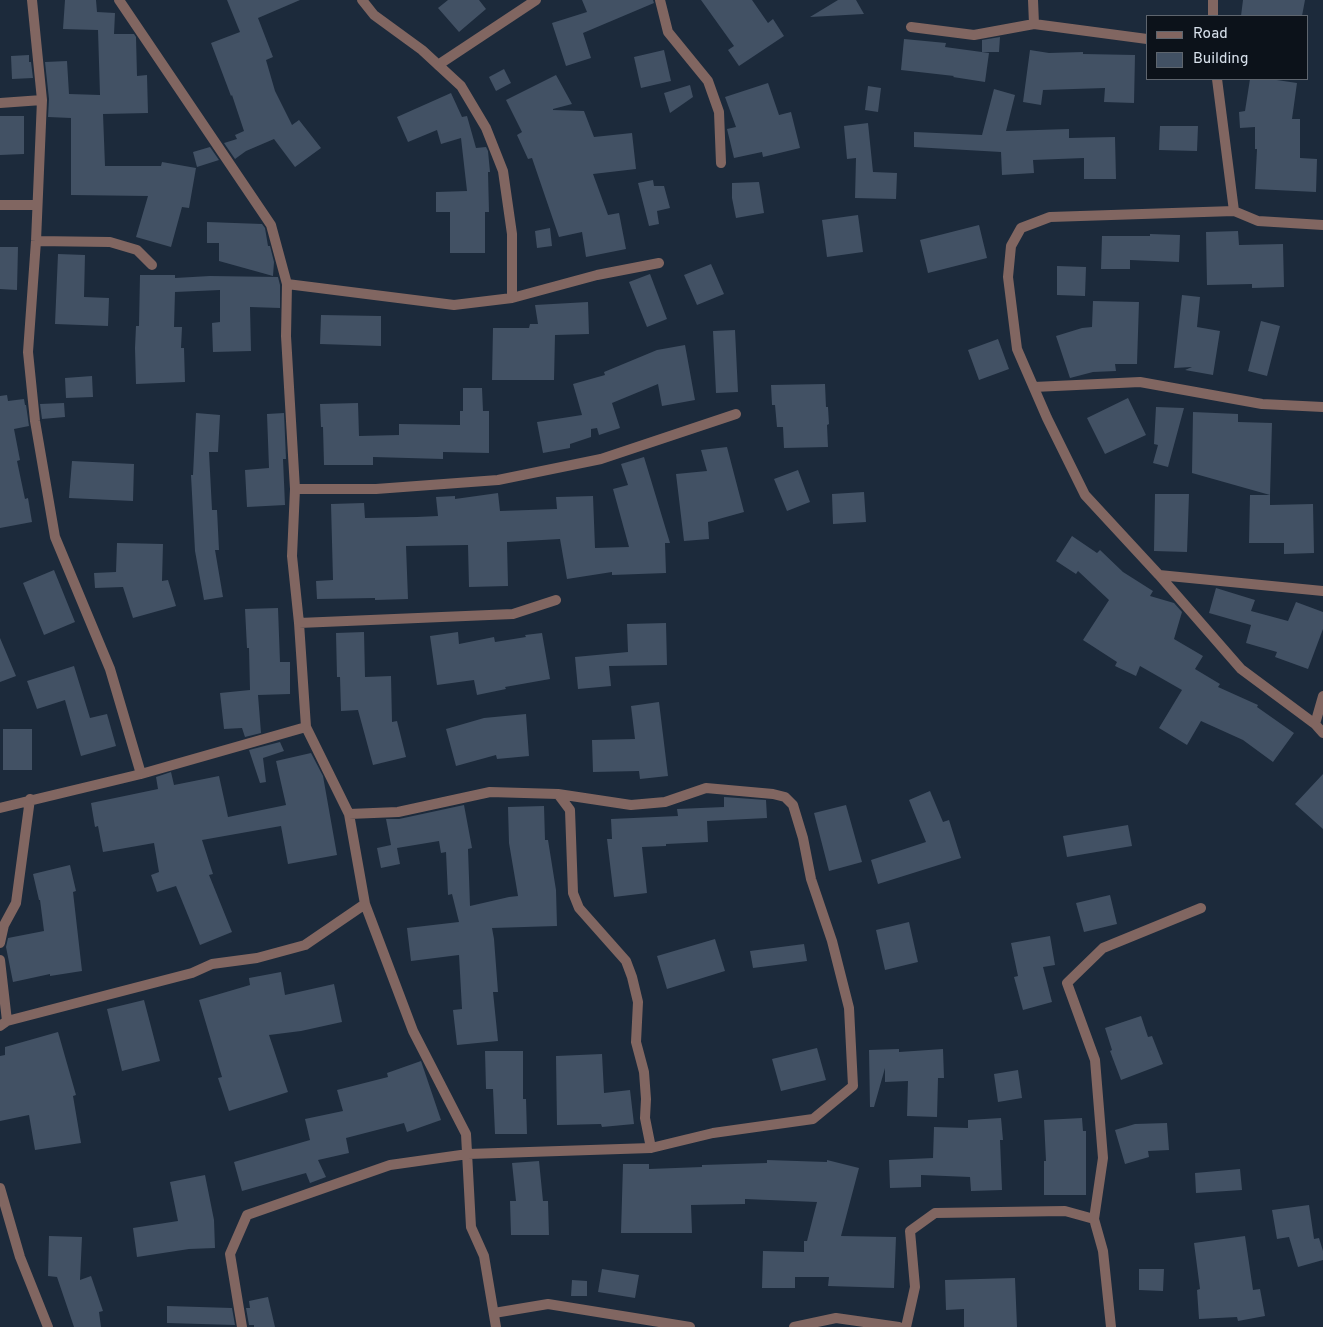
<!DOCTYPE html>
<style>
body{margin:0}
#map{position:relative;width:1323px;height:1327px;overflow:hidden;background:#1c2a3b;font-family:Overpass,sans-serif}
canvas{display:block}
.legend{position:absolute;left:1146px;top:15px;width:162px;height:65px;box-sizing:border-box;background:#0c121a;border:1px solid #5e656e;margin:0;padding:6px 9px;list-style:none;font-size:15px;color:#d8e1ec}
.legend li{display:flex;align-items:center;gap:10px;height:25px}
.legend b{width:25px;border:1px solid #5e656e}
</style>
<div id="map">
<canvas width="1323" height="1327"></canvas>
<ul class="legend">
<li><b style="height:6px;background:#816661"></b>Road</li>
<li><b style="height:14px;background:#425164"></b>Building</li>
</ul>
</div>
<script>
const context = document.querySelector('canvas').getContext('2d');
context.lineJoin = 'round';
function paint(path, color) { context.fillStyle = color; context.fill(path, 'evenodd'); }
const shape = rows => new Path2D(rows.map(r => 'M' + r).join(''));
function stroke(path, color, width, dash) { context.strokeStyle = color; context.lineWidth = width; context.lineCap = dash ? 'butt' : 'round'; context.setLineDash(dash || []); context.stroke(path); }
paint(shape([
 [65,0,96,0,97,12,115,13,114,34,134,34,136,37,137,76,147,75,148,113,103,114,105,166,161,166,162,162,196,168,189,208,182,207,171,247,136,237,148,196,71,195,71,118,48,117,49,99,45,62,67,61,69,94,100,95,98,30,63,29],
 [227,0,300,0,258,18,273,57,266,60,275,91,292,125,299,120,321,148,295,167,274,139,246,151,235,159,224,143,237,139,235,135,244,131,232,95,231,96,211,43,240,32],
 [448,0,479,0,486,9,459,32,438,8],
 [582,0,653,0,654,3,583,33,591,58,566,66,552,23,587,12],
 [701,0,752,0,768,23,773,19,784,36,739,66,728,50,734,46],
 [838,0,856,0,864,14,810,17],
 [1243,0,1305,0,1302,16,1241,16],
 [1000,37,999,52,982,52,982,40],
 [904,39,946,43,945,47,989,53,985,82,953,77,954,76,901,70],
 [664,50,671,81,641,88,634,57],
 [1030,50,1049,53,1083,52,1083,54,1135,55,1134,103,1104,102,1105,88,1043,90,1041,105,1023,102],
 [29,55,29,62,31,62,33,78,12,79,11,56],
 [504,69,511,83,496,91,489,77],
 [556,75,572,104,553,109,553,110,584,111,594,137,632,133,636,169,593,174,608,215,619,213,626,249,586,257,582,232,559,237,532,158,528,159,517,135,522,132,506,100],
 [1250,79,1270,79,1297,83,1292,119,1300,119,1300,158,1317,159,1316,192,1255,189,1257,149,1255,149,1255,127,1240,128,1239,112,1245,111],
 [768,83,779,115,791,112,800,148,763,157,762,152,734,158,727,129,736,127,725,97],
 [690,85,693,97,670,113,664,93],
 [868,86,881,88,878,112,865,110],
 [994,89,1015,95,1006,131,1069,129,1069,138,1115,137,1116,179,1084,179,1084,158,1033,160,1034,173,1002,175,1001,152,914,147,914,132,982,135],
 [451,93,462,117,467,116,476,148,486,147,488,151,490,172,488,172,489,212,485,212,485,253,450,253,450,212,436,212,436,192,467,191,461,138,441,144,437,130,408,142,397,117],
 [0,116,24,116,24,154,0,155],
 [868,123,873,172,897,173,896,199,855,198,856,158,847,159,844,126],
 [1160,126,1198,126,1197,151,1159,150],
 [210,147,219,160,197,167,193,152],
 [653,180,654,186,664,186,670,208,657,211,659,224,649,226,638,183],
 [759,182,764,213,736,218,732,198,732,183],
 [858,215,863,252,827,257,822,220],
 [207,222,262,224,265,228,268,246,270,246,274,262,273,276,219,261,219,243,207,243],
 [979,225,987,258,928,273,920,240],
 [550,228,552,246,537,248,535,231],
 [1238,231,1239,245,1283,244,1284,287,1252,288,1252,284,1207,285,1206,232],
 [1150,234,1180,235,1179,262,1130,260,1130,269,1101,269,1102,236,1150,236],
 [0,247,18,247,17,290,0,289],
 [58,254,85,255,84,297,109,298,108,326,55,324],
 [711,264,724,294,697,305,684,275],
 [1057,266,1086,267,1085,296,1057,295],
 [650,274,667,319,647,327,629,282],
 [140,275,175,275,175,278,210,276,278,277,280,285,280,308,250,307,251,351,213,352,212,323,220,322,220,290,175,292,174,327,182,327,181,348,184,348,185,382,136,384,135,348,136,326,139,326],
 [1182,295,1200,297,1197,327,1220,331,1213,375,1185,370,1192,367,1174,368],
 [1093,301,1139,302,1137,364,1115,364,1116,371,1093,372,1070,378,1056,336,1082,328,1092,327],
 [588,302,589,334,555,335,554,380,492,380,493,328,529,328,530,324,538,324,535,305],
 [321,315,381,316,381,346,320,344],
 [1261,321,1280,326,1267,376,1248,371],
 [735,330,738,392,716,393,713,331],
 [998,339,1009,369,979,380,968,350],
 [685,345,695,400,662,406,658,384,612,403,620,428,599,435,597,428,591,429,591,437,570,444,570,448,543,453,537,422,582,415,573,384,605,375,604,372,657,350],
 [92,376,93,397,66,398,65,378],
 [825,384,826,407,828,407,829,424,827,425,828,447,784,448,783,427,777,427,775,405,772,405,771,385],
 [463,388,482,388,483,411,489,411,489,453,443,452,443,459,373,457,373,465,324,465,323,427,321,427,320,404,358,403,359,436,399,435,399,424,460,425,460,411,463,411],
 [7,395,8,401,24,399,25,405,26,405,29,426,14,429,20,460,17,461,25,499,28,498,32,522,0,528,0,396],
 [1128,398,1146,435,1105,454,1087,418],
 [64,403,65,417,42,419,40,404],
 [1156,407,1184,408,1168,467,1153,463,1158,445,1154,444],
 [1193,412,1238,414,1238,422,1272,423,1270,495,1192,473],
 [196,413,220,415,218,452,209,452,212,510,217,510,219,550,215,550,223,597,204,600,195,551,191,475,193,475],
 [284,413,286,459,283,459,285,505,247,507,245,470,269,468,267,414],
 [727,447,744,512,708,522,709,539,684,541,676,474,707,471,701,450],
 [644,457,670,543,665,543,666,573,612,575,612,572,567,579,560,539,507,542,508,586,469,587,468,545,406,546,408,599,375,600,375,598,317,599,316,581,333,580,331,504,364,503,365,518,417,517,438,516,436,497,455,496,455,499,498,493,500,511,557,509,556,497,593,496,595,548,629,547,613,489,628,485,621,464],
 [72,461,134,464,133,501,69,498],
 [798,470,810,502,787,511,774,479],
 [864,492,866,522,833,524,832,494],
 [1155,494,1189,494,1187,552,1154,551],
 [1250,495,1270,495,1270,505,1313,504,1314,553,1284,554,1284,543,1249,543],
 [1072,536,1097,553,1100,550,1123,572,1153,591,1150,596,1174,603,1182,612,1174,639,1203,656,1195,669,1220,684,1218,687,1258,705,1257,707,1294,733,1273,762,1243,740,1201,721,1187,745,1159,728,1182,690,1140,666,1136,676,1115,666,1117,662,1083,640,1109,600,1078,571,1076,574,1056,561],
 [117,543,163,544,162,581,168,580,176,606,133,618,123,587,95,588,94,573,116,572],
 [54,570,75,622,44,635,23,583],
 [1216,588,1255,600,1251,611,1288,621,1296,602,1323,612,1323,629,1308,669,1275,657,1277,652,1246,643,1251,625,1209,613],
 [278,608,280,662,290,662,290,694,258,695,261,733,245,737,242,728,224,729,220,693,250,690,249,648,247,648,245,609],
 [666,623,667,665,609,666,611,686,578,689,575,657,628,652,627,624],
 [364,632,365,677,391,676,392,722,397,721,406,757,373,765,358,710,341,711,340,677,337,677,336,633],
 [458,632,459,644,494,637,495,642,526,637,525,635,542,633,550,679,505,687,506,689,477,695,474,680,437,685,430,636],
 [0,638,16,676,0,682],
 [74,666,90,718,107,714,116,746,81,756,65,700,37,709,27,681],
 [659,702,668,776,640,779,639,771,593,772,592,740,635,739,631,706],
 [526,714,529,756,497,759,496,755,456,766,446,729,484,718],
 [3,729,32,729,32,770,3,770],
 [280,742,284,751,263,758,266,782,260,783,249,750],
 [311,753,323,776,337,855,288,864,281,826,202,840,213,874,209,875,232,932,200,945,176,886,157,892,151,875,159,872,154,843,103,852,98,826,95,827,91,803,158,789,156,777,171,772,174,785,219,776,228,817,286,805,276,761],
 [1323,774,1323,829,1295,804],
 [930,791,943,822,949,820,961,858,878,884,871,860,926,842,909,800],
 [724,797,766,800,767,818,707,821,708,842,666,844,666,846,642,847,647,893,614,897,607,839,612,839,611,819,678,816,677,809,724,807],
 [464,805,472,848,468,849,470,906,509,897,518,896,509,843,508,807,544,806,545,840,548,840,556,890,557,926,492,928,494,939,498,992,493,992,498,1041,457,1045,453,1010,462,1009,459,955,411,961,407,928,459,922,452,894,448,895,446,852,441,853,439,841,397,848,400,864,381,868,377,848,391,845,386,819,399,819],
 [846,805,862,862,829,871,814,813],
 [1128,825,1132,846,1067,857,1063,836],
 [70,865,76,891,73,892,82,971,50,976,50,974,13,982,6,947,8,938,44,931,40,900,39,900,33,874],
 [1110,895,1117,924,1084,932,1076,903],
 [909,922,918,962,885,970,876,930],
 [1050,936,1055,965,1043,967,1052,1002,1023,1010,1014,977,1018,976,1011,943],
 [715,939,725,971,667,989,657,956],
 [804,944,807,961,753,968,750,951],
 [281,972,285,995,334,984,342,1022,301,1031,269,1035,288,1092,229,1111,218,1078,222,1077,199,1000,250,985,249,978],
 [144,1000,160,1061,122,1071,107,1009],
 [1141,1016,1148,1037,1152,1036,1163,1064,1121,1080,1110,1051,1112,1050,1105,1028],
 [58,1032,76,1095,73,1096,81,1143,35,1150,29,1115,0,1121,0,1056,5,1055,5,1047],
 [817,1048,826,1080,781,1091,772,1059],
 [899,1049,899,1052,943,1049,944,1078,938,1078,937,1117,907,1116,908,1081,885,1082,885,1068,874,1107,870,1107,869,1050],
 [485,1051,523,1051,523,1099,526,1099,527,1134,495,1134,493,1089,486,1089],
 [602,1054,604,1093,630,1090,634,1124,602,1127,601,1124,557,1125,556,1056],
 [421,1061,441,1120,407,1132,404,1123,346,1138,349,1153,318,1160,326,1177,310,1183,306,1173,242,1191,234,1162,310,1140,305,1119,343,1111,337,1090,388,1077,387,1073],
 [1018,1070,1022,1098,998,1102,994,1074],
 [1001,1118,1003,1140,1000,1140,1002,1190,971,1191,970,1177,921,1175,921,1187,890,1188,889,1160,933,1158,934,1127,968,1128,968,1120],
 [1082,1118,1083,1131,1086,1131,1086,1195,1044,1195,1044,1161,1046,1161,1044,1120],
 [1167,1123,1169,1150,1148,1151,1149,1157,1125,1164,1115,1130,1135,1124],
 [767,1160,827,1162,827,1160,859,1168,841,1236,896,1237,894,1288,828,1286,829,1277,795,1277,795,1288,762,1288,763,1251,804,1252,804,1241,807,1241,817,1202,745,1199,745,1204,691,1205,692,1233,621,1233,623,1164,649,1164,649,1169,702,1167,702,1165,767,1163],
 [539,1161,543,1201,548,1201,549,1235,511,1235,510,1201,516,1201,512,1163],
 [1240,1169,1242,1190,1196,1193,1195,1173],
 [205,1175,214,1220,215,1248,189,1249,137,1257,133,1228,178,1221,170,1182],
 [1309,1205,1314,1239,1319,1238,1323,1251,1323,1260,1298,1267,1289,1237,1277,1239,1272,1210],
 [49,1236,82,1237,80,1280,91,1276,103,1311,99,1312,101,1327,74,1327,57,1277,48,1276],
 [1245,1236,1253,1290,1260,1289,1265,1316,1238,1321,1237,1317,1199,1319,1197,1290,1200,1289,1194,1243],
 [602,1269,639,1275,635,1298,598,1292],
 [1139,1269,1164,1269,1163,1291,1139,1290],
 [1015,1278,1017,1327,964,1327,964,1309,946,1310,945,1280],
 [572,1280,587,1281,587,1296,571,1296],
 [268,1297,275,1327,254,1327,254,1325,249,1325,246,1308,250,1308,249,1301],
 [167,1306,232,1308,235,1325,167,1323]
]), '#425164');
stroke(shape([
 [32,0,42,100,36,241,28,352,35,421,55,537,110,669,141,774],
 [119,0,271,225,287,284,286,336,295,489,292,556,299,623,306,727,349,814,365,904,413,1031,466,1134,471,1227,484,1256,496,1327],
 [362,0,374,15,422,50,461,86,486,128,503,171,512,234,512,298],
 [660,0,668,32,708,81,719,112,721,163],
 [1033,0,1034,24],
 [1213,16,1213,0],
 [911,27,974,35,1034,24,1147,39],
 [438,65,536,0],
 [1217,79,1234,211],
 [0,103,42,100],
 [0,205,37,205],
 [1323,225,1258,221,1234,211,1050,217,1021,228,1011,246,1008,277,1017,349,1047,418,1085,495,1159,575,1241,669,1315,724,1323,733],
 [36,241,110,242,137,250,152,265],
 [287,284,454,305,512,298,597,275,659,263],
 [1034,387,1140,382,1262,404,1323,407],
 [295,489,376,489,498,480,601,459,736,414],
 [1159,575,1323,591],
 [299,623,513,614,556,600],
 [1315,724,1323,696],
 [558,794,570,810,573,893,579,908,626,961,632,977,638,1002,636,1042,644,1072,646,1099,645,1118,651,1148],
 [0,808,141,774,306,727],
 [0,943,4,925,16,903,30,799],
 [0,960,7,1021],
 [0,1026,7,1021,192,973,212,964,257,958,305,945,365,904],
 [0,1188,20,1257,48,1327],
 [1094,1219,1103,1158,1095,1060,1067,983,1103,948,1201,908],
 [494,1313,548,1304,690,1327],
 [242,1327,230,1254,247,1215,390,1165,468,1154,651,1148,713,1133,813,1119,853,1086,849,1008,832,941,811,879,803,838,793,805,785,797,773,794,706,788,665,802,631,805,558,794,490,792,398,812,349,814],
 [794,1327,836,1318,899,1327],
 [906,1327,915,1287,910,1231,935,1213,1065,1211,1094,1219,1103,1251,1111,1327]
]), '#816661', 10);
</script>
